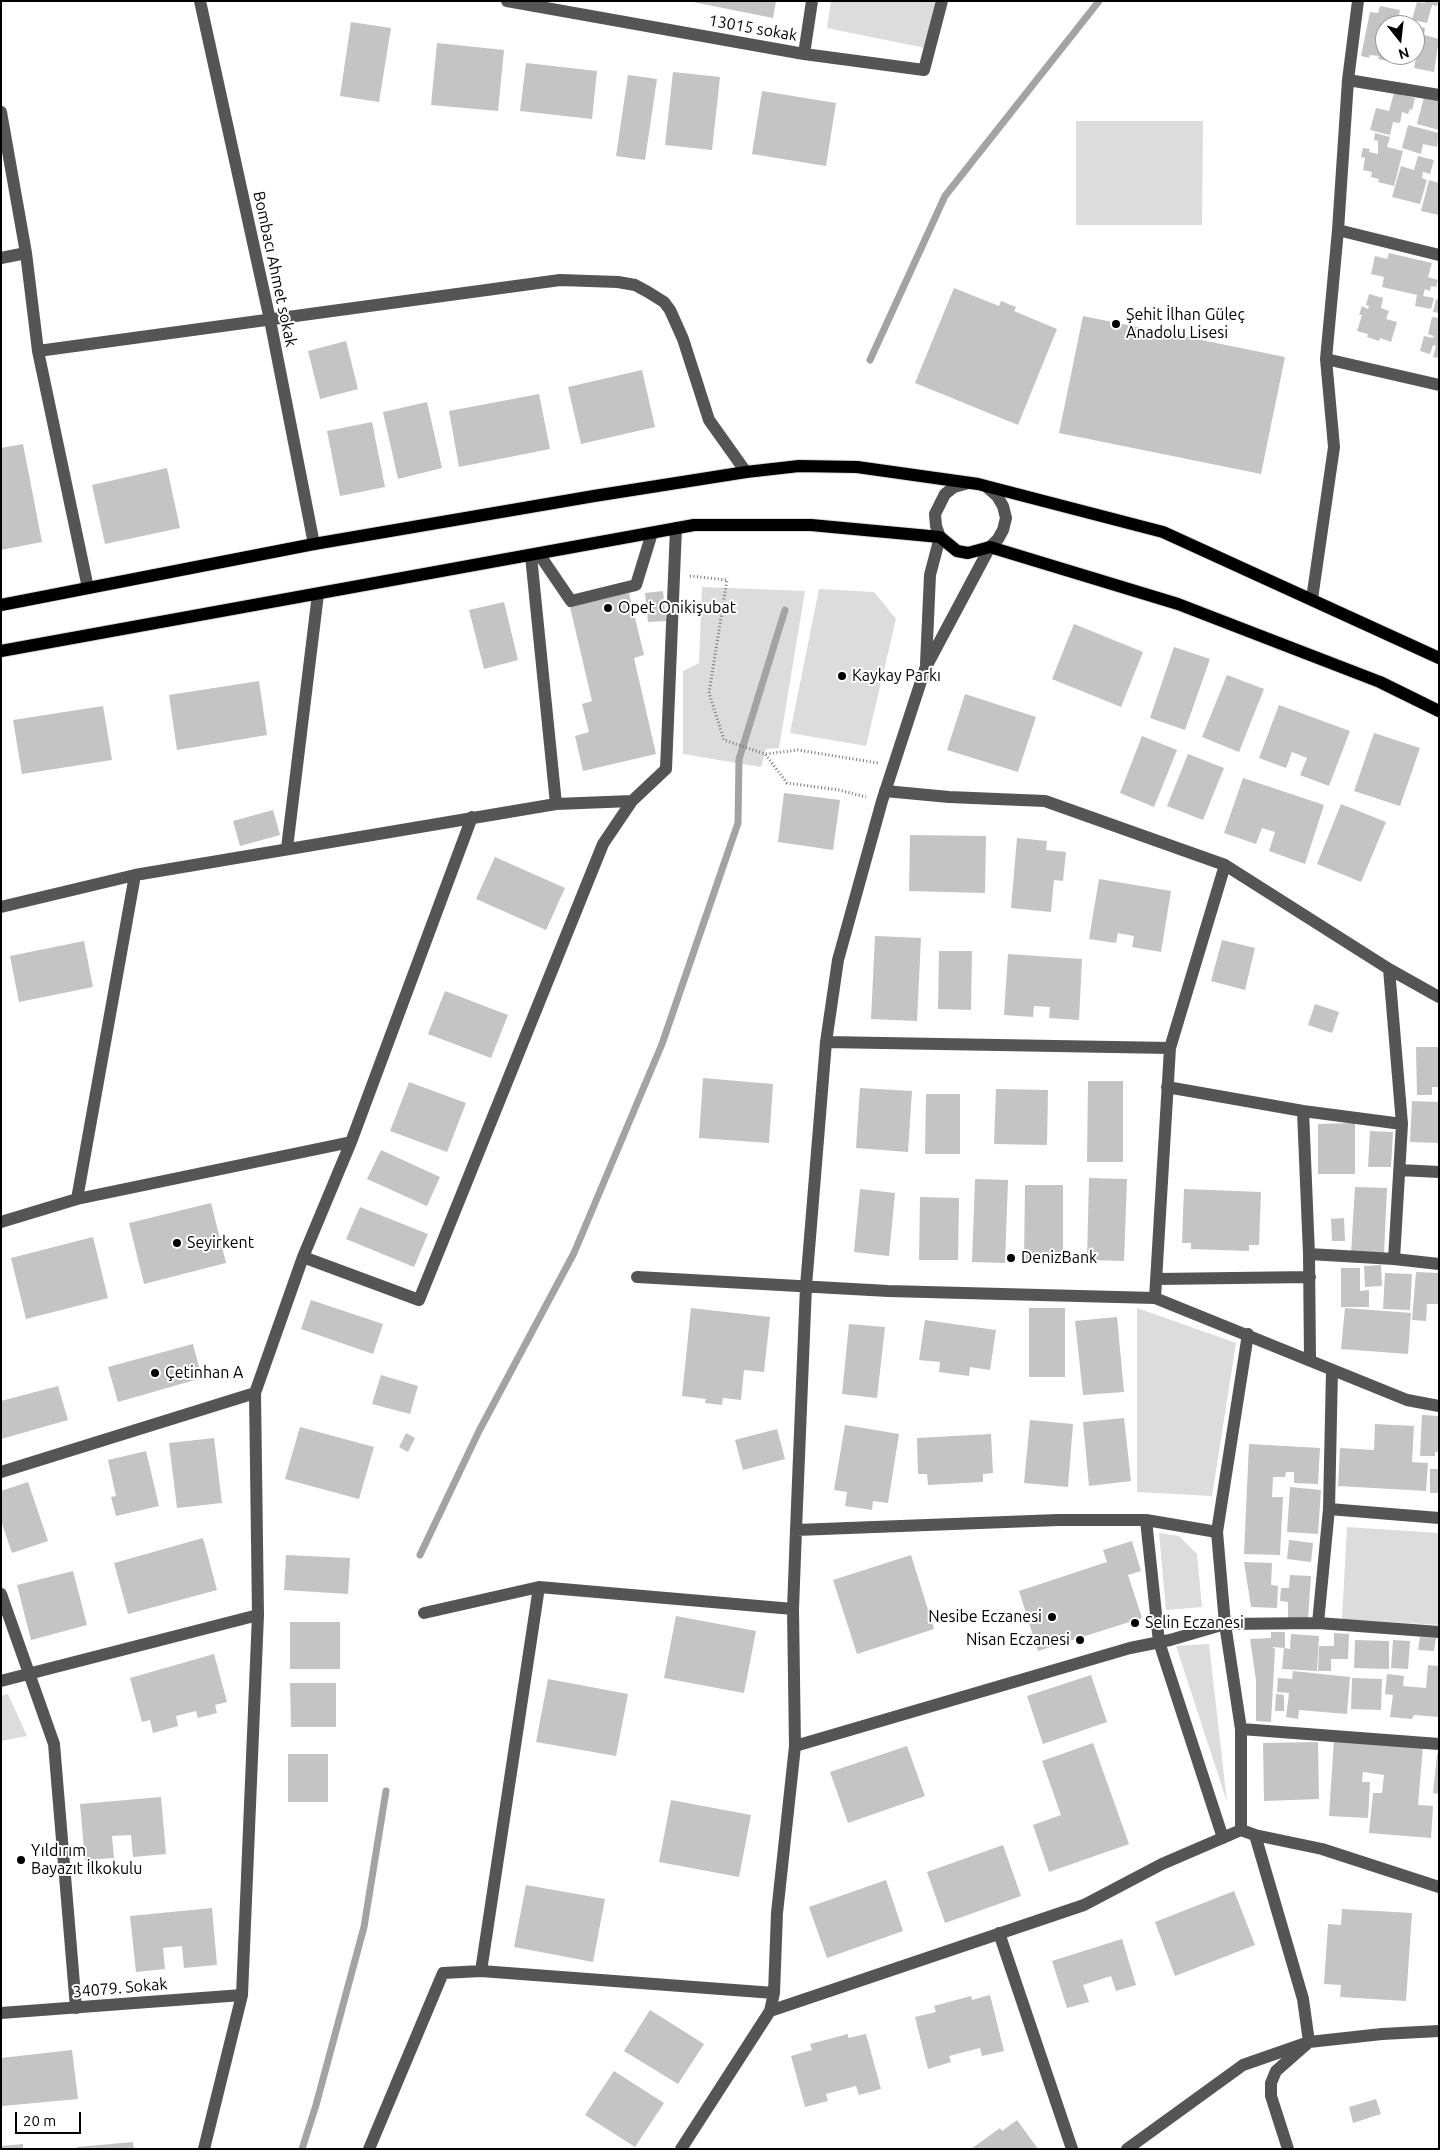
<!DOCTYPE html>
<meta charset="utf-8">
<style>
body{margin:0}
#map{position:relative;width:1440px;height:2150px;overflow:hidden;background:#fff;font-family:Ubuntu,sans-serif}
canvas{display:block}
.frame{position:absolute;inset:0;border:2px solid #000;pointer-events:none}
.north{position:absolute;left:1375px;top:15px;width:50px;height:50px;box-sizing:border-box;background:#fff;border:1px solid #999;border-radius:50%;rotate:164deg;font-size:14px;font-weight:700;line-height:20px;text-align:center;color:#000}
.north::after{content:'';display:block;margin:auto;width:18px;height:22px;background:#000;clip-path:polygon(50% 0,100% 100%,50% 72%,0 100%)}
.scale{position:absolute;left:15px;top:2112px;width:66px;height:22px;box-sizing:border-box;border:2px solid #000;border-top:0;padding-left:6px;font-size:15px;line-height:18px;white-space:nowrap;color:#000;-webkit-text-stroke:4px #fff;paint-order:stroke}
</style>
<div id="map">
<canvas width="1440" height="2150"></canvas>
<div class="frame"></div>
<div class="north">N</div>
<div class="scale">20 m</div>
</div>
<script>
const context = document.querySelector('canvas').getContext('2d');
context.lineJoin = 'round';
function paint(path, color) { context.fillStyle = color; context.fill(path, 'evenodd'); }
const shape = rows => new Path2D(rows.map(r => 'M' + r).join(''));
function stroke(path, color, width, dash) { context.strokeStyle = color; context.lineWidth = width; context.lineCap = dash ? 'butt' : 'round'; context.setLineDash(dash || []); context.stroke(path); }
function write(font, color, halo, rows, align = 'center') {
  context.font = font + ' Ubuntu,sans-serif'; context.lineWidth = 4; context.setLineDash([]); context.textBaseline = 'middle'; context.strokeStyle = halo; context.fillStyle = color; for (const [text, x, y, turn = 0] of rows) {
    context.save(); context.translate(x, y); context.rotate((+turn || 0) * Math.PI / 180); context.textAlign = isNaN(turn) ? turn : align; if (halo) context.strokeText(text, 0, 0); context.fillText(text, 0, 0); context.restore();
  }
}
paint(shape([
 [831,1,946,1,935,50,827,28],
 [1076,121,1203,121,1202,225,1076,225],
 [702,587,805,591,779,748,766,749,761,767,683,754,683,671,699,663],
 [819,589,874,592,896,619,866,746,790,733],
 [1137,1308,1236,1343,1212,1496,1137,1492],
 [1347,1527,1439,1533,1439,1625,1342,1619],
 [1159,1533,1179,1536,1197,1554,1202,1607,1166,1610],
 [1209,1644,1227,1802,1176,1646],
 [8,1694,27,1736,1,1741,1,1696]
]), '#dcdcdc');
stroke(shape([
 [870,360,945,196,1099,1],
 [420,1555,479,1431,574,1253,662,1044,738,823,739,759,785,610],
 [302,2149,316,2105,364,1927,386,1791]
]), '#a3a3a3', 7);
paint(shape([
 [688,1,776,1,773,18],
 [1425,1,1438,1,1437,6,1432,5,1427,23,1412,20,1417,2,1425,3],
 [1380,6,1400,10,1397,25,1385,25,1385,55,1404,55,1402,64,1378,59,1379,56,1370,55,1369,58,1361,56,1370,12,1378,13],
 [351,22,391,28,379,102,340,96],
 [1415,26,1425,28,1424,35,1439,39,1434,72,1414,68,1420,39,1415,38],
 [437,43,504,50,498,111,431,105],
 [526,63,597,71,592,119,520,111],
 [673,72,720,77,712,150,665,145],
 [628,75,657,79,645,160,616,156],
 [762,91,836,103,826,166,752,154],
 [1394,93,1415,98,1412,110,1410,109,1408,114,1402,112,1400,123,1393,122,1390,135,1370,130,1376,108,1389,111],
 [1424,97,1439,101,1439,130,1417,124],
 [1408,125,1439,133,1437,147,1423,144,1421,154,1402,148],
 [1375,133,1390,137,1387,147,1403,151,1394,186,1378,182,1379,179,1371,177,1372,172,1363,170,1365,158,1361,157,1363,148,1370,149,1369,152,1378,154,1378,141,1374,140],
 [1418,156,1434,160,1430,174,1423,172,1422,178,1427,180,1420,204,1392,197,1401,166,1414,170],
 [1429,180,1439,183,1439,215,1421,211],
 [1389,253,1432,263,1428,277,1438,280,1436,287,1431,286,1430,291,1425,289,1423,296,1434,298,1431,309,1415,306,1417,295,1382,287,1384,277,1371,274,1375,256,1387,259],
 [954,288,999,306,1001,301,1016,307,1014,311,1057,329,1018,425,915,383],
 [1369,294,1383,298,1381,308,1389,311,1386,319,1397,322,1391,342,1380,338,1379,341,1367,337,1368,334,1357,331,1362,315,1359,315,1362,306,1368,309,1369,306,1366,305],
 [1436,299,1439,300,1439,313,1433,312],
 [1083,316,1285,357,1261,474,1059,433],
 [1432,317,1439,318,1439,358,1433,357,1436,346,1433,345,1430,354,1420,351,1424,336,1433,338,1434,336,1428,334],
 [346,341,358,389,320,399,308,351],
 [642,370,655,427,581,444,568,387],
 [539,394,550,449,459,467,449,411],
 [427,402,442,468,398,479,383,412],
 [372,422,385,487,340,496,327,431],
 [23,444,42,542,1,550,1,448],
 [167,468,180,528,105,544,92,485],
 [663,591,666,621,648,622,645,593],
 [629,593,644,655,634,658,656,754,583,771,575,736,589,732,582,704,592,701,570,607],
 [504,602,518,660,484,669,469,610],
 [1074,624,1143,652,1121,707,1052,679],
 [1174,647,1210,659,1185,730,1150,718],
 [1227,675,1264,689,1239,752,1202,737],
 [259,681,267,735,177,750,169,695],
 [965,694,1036,717,1018,772,947,750],
 [1279,705,1350,731,1329,786,1300,775,1307,758,1292,752,1286,768,1259,758],
 [103,706,112,760,22,774,13,720],
 [1374,733,1420,748,1400,806,1354,791],
 [1142,736,1177,750,1154,807,1120,793],
 [1188,754,1224,768,1203,820,1167,806],
 [1243,778,1324,805,1305,864,1269,851,1275,832,1262,828,1256,844,1224,833],
 [784,793,840,800,833,850,778,842],
 [1341,804,1386,822,1361,882,1317,864],
 [273,810,280,835,240,846,233,821],
 [910,835,986,836,985,893,909,891],
 [1017,838,1047,841,1046,850,1066,852,1063,881,1054,880,1051,912,1011,908],
 [495,857,565,888,546,930,476,899],
 [1099,879,1171,891,1161,952,1132,947,1134,936,1118,933,1116,943,1089,939],
 [875,936,921,938,917,1021,871,1019],
 [1222,940,1255,948,1245,990,1211,981],
 [84,941,93,987,19,1002,10,956],
 [939,951,972,951,971,1010,938,1009],
 [1008,954,1082,959,1079,1020,1049,1018,1050,1007,1034,1006,1033,1017,1004,1015],
 [445,991,508,1015,491,1058,428,1034],
 [1315,1004,1339,1012,1332,1033,1308,1025],
 [1416,1047,1439,1047,1439,1087,1432,1087,1432,1095,1417,1095],
 [703,1078,773,1084,769,1143,699,1138],
 [1088,1081,1123,1081,1123,1162,1087,1162],
 [409,1082,466,1103,447,1152,390,1131],
 [860,1088,912,1091,908,1152,856,1148],
 [996,1089,1048,1090,1047,1145,994,1144],
 [926,1094,960,1094,960,1154,925,1154],
 [1412,1101,1439,1102,1439,1143,1410,1142],
 [1355,1123,1355,1174,1318,1174,1318,1124],
 [1370,1131,1393,1132,1391,1167,1368,1167],
 [381,1150,440,1177,427,1206,367,1179],
 [1089,1178,1127,1179,1124,1261,1087,1260],
 [975,1179,1008,1180,1005,1263,972,1262],
 [1025,1185,1063,1185,1063,1263,1024,1262],
 [1355,1187,1387,1188,1384,1255,1351,1254],
 [860,1189,895,1193,889,1256,854,1252],
 [1184,1189,1261,1192,1259,1245,1249,1245,1249,1251,1191,1249,1191,1243,1182,1243],
 [920,1197,959,1198,958,1260,919,1260],
 [211,1203,226,1263,144,1284,129,1223],
 [360,1207,428,1234,414,1267,346,1239],
 [1344,1218,1345,1241,1332,1241,1331,1219],
 [93,1237,108,1298,26,1319,11,1258],
 [1381,1265,1382,1286,1365,1287,1364,1266],
 [1341,1268,1360,1268,1360,1291,1369,1290,1369,1307,1341,1307],
 [1416,1272,1439,1273,1439,1304,1427,1304,1426,1321,1412,1320],
 [1385,1273,1412,1274,1410,1310,1383,1309],
 [311,1300,383,1324,373,1354,301,1329],
 [691,1308,770,1317,764,1372,744,1370,741,1400,723,1398,722,1405,705,1403,706,1399,682,1396],
 [1029,1308,1065,1308,1065,1377,1029,1377],
 [1345,1308,1411,1313,1408,1354,1341,1349],
 [1117,1317,1124,1392,1083,1395,1075,1321],
 [925,1320,996,1330,990,1370,970,1367,969,1376,939,1372,940,1362,919,1360],
 [849,1324,885,1327,877,1398,842,1394],
 [193,1344,202,1378,118,1402,108,1367],
 [381,1375,418,1386,410,1414,372,1404],
 [58,1386,68,1420,1,1439,1,1401],
 [1422,1415,1439,1416,1439,1452,1435,1452,1435,1456,1420,1456],
 [1124,1418,1131,1481,1089,1486,1083,1422],
 [1030,1420,1073,1424,1068,1487,1024,1483],
 [1375,1424,1414,1426,1412,1462,1428,1463,1426,1491,1338,1486,1340,1448,1374,1450],
 [845,1425,899,1434,888,1503,873,1501,872,1510,845,1506,847,1492,834,1490],
 [300,1427,374,1447,359,1499,285,1479],
 [777,1429,785,1459,743,1470,735,1440],
 [406,1433,415,1438,408,1452,399,1447],
 [991,1434,993,1473,983,1474,983,1482,928,1485,927,1474,918,1474,917,1438],
 [214,1438,222,1503,177,1508,169,1443],
 [1249,1444,1320,1448,1318,1484,1294,1483,1294,1472,1286,1472,1285,1477,1273,1477,1272,1497,1283,1497,1280,1555,1244,1554],
 [146,1451,159,1506,116,1516,111,1497,116,1496,108,1460],
 [1430,1469,1439,1469,1439,1493,1430,1493],
 [28,1482,48,1541,12,1553,1,1521,1,1491],
 [1290,1487,1321,1490,1318,1534,1287,1532],
 [203,1538,217,1590,128,1614,114,1563],
 [1289,1540,1313,1543,1311,1562,1287,1559],
 [1132,1541,1141,1571,1128,1575,1142,1618,1038,1651,1019,1591,1107,1562,1103,1550],
 [286,1555,350,1558,348,1594,284,1590],
 [911,1555,934,1629,857,1654,833,1580],
 [1244,1562,1272,1563,1271,1585,1278,1586,1277,1608,1251,1607],
 [73,1571,87,1625,31,1640,17,1585],
 [1290,1575,1311,1576,1308,1619,1288,1618,1288,1602,1280,1601,1281,1588,1289,1588],
 [676,1616,756,1631,744,1693,664,1678],
 [290,1622,340,1622,340,1669,290,1669],
 [1271,1632,1285,1632,1285,1648,1272,1647,1275,1649,1271,1722,1256,1721,1256,1680,1250,1639,1271,1638],
 [1334,1633,1349,1634,1348,1659,1331,1659,1331,1671,1318,1671,1319,1646,1334,1646],
 [1291,1634,1319,1636,1317,1671,1282,1669,1284,1648,1290,1649],
 [1420,1637,1436,1638,1434,1651,1418,1650],
 [1355,1640,1389,1641,1389,1669,1354,1668],
 [1393,1640,1410,1641,1408,1669,1391,1668],
 [214,1654,227,1702,215,1705,217,1713,198,1718,196,1711,176,1716,178,1726,153,1733,150,1720,142,1722,130,1678],
 [1428,1665,1439,1666,1439,1717,1414,1715,1412,1719,1390,1717,1393,1695,1385,1694,1387,1674,1404,1676,1403,1686,1426,1688],
 [1293,1671,1350,1677,1347,1714,1299,1710,1298,1719,1286,1717,1289,1693,1277,1692,1278,1678,1292,1679],
 [1091,1675,1107,1722,1043,1744,1027,1696],
 [1352,1678,1382,1679,1381,1710,1351,1709],
 [548,1679,628,1694,616,1756,536,1742],
 [290,1683,336,1683,336,1727,291,1727],
 [1276,1694,1284,1695,1284,1711,1275,1711],
 [1334,1739,1423,1746,1418,1805,1433,1806,1431,1838,1369,1833,1373,1793,1382,1793,1384,1775,1363,1772,1362,1782,1370,1782,1368,1818,1329,1816],
 [1318,1742,1319,1799,1264,1801,1263,1743],
 [1093,1743,1129,1844,1049,1872,1033,1825,1061,1815,1042,1761],
 [907,1746,925,1796,848,1823,830,1772],
 [288,1754,328,1754,328,1802,288,1802],
 [1437,1754,1439,1754,1439,1794,1433,1793],
 [161,1797,166,1854,133,1857,131,1835,112,1836,114,1858,85,1860,80,1804],
 [671,1800,751,1815,739,1877,659,1862],
 [1003,1845,1021,1896,945,1923,927,1872],
 [886,1880,903,1931,827,1958,809,1907],
 [526,1885,605,1899,593,1962,514,1947],
 [1234,1891,1255,1945,1175,1976,1155,1922],
 [212,1908,217,1965,184,1968,182,1946,163,1948,165,1969,136,1972,130,1916],
 [1342,1909,1412,1913,1406,2001,1340,1997,1341,1985,1324,1984,1328,1924,1341,1925],
 [1122,1939,1136,1985,1116,1991,1111,1976,1083,1985,1089,2002,1067,2008,1052,1961],
 [990,1995,1004,2051,982,2056,980,2048,949,2056,951,2062,928,2069,915,2017,936,2012,934,2006,971,1996,972,2000],
 [650,2010,704,2044,678,2084,624,2051],
 [848,2034,848,2038,866,2034,881,2089,859,2095,856,2086,826,2094,828,2101,805,2107,791,2056,812,2050,810,2044],
 [72,2050,78,2099,2,2106,1,2058],
 [614,2071,664,2103,635,2147,585,2115],
 [1376,2099,1381,2114,1353,2123,1349,2107],
 [1017,2120,1038,2149,971,2149,1000,2128,1002,2131],
 [133,2142,134,2149,77,2149,77,2147],
 [23,2144,23,2149,1,2149,1,2146]
]), '#c4c4c4');
const major = shape([
 [1,605,314,544,594,496,746,472,799,466,857,467,978,484,1163,532,1439,658],
 [1,651,694,525,811,525,940,537,957,551,968,553,990,547,1178,604,1380,682,1439,711]
]);
stroke(major, '#dbdbdb', 14);
stroke(shape([
 [690,576,727,580,709,693,724,740,765,754,787,783,839,790,866,797],
 [766,754,798,750,878,763]
]), '#777', 3, [1, 2.5]);
stroke(shape([
 [200,1,270,320,314,544],
 [507,1,804,54,924,70,942,1],
 [804,54,812,1],
 [1348,80,1439,95],
 [1,112,26,253,38,351,88,588],
 [1338,230,1439,255],
 [1,258,26,253],
 [38,351,560,280,618,282,635,285,648,292,664,302,670,310,683,339,709,420,746,472],
 [1326,359,1439,385],
 [539,554,571,601,636,585,652,533],
 [1312,599,1334,447,1326,359,1338,230,1348,80,1358,1],
 [926,664,930,575,940,537,936,526,935,514,945,494,954,487,965,484],
 [885,791,949,797,1045,801,1225,865,1389,969,1439,997],
 [556,804,632,801],
 [287,848,318,594],
 [135,875,77,1199,351,1142],
 [1,907,135,875,556,804,531,556],
 [1389,969,1402,1124,1394,1259],
 [826,1042,1170,1048],
 [1167,1087,1303,1111,1402,1124],
 [1303,1111,1309,1254,1310,1359],
 [1400,1170,1439,1172],
 [1,1222,77,1199],
 [1309,1254,1394,1259,1439,1264],
 [303,1257,419,1300,603,844,632,801,666,769,676,528],
 [637,1277,888,1291,1155,1298,1407,1400,1439,1406],
 [1157,1279,1310,1277],
 [1155,1298,1170,1048,1225,865],
 [1248,1334,1217,1532,1225,1624,1241,1729,1439,1744],
 [1,1472,255,1393],
 [1329,1509,1439,1518],
 [1146,1520,1159,1642,1223,1838],
 [796,1530,1058,1520,1146,1520,1217,1532],
 [1,1594,54,1744,76,2008],
 [424,1613,539,1587,793,1609],
 [1318,1623,1329,1509,1332,1370],
 [1,1681,258,1615],
 [1241,1729,1241,1830],
 [795,1746,1130,1648,1170,1640,1225,1624,1318,1623,1439,1632],
 [1255,1835,1303,1999,1309,2042,1276,2071,1271,2083,1271,2096,1288,2149],
 [999,1933,1072,2149],
 [481,1971,539,1587],
 [770,2011,1084,1905,1162,1864,1241,1830,1255,1835,1322,1849,1439,1887],
 [1,2013,242,1995],
 [204,2149,242,1995,258,1615,255,1393,303,1257,351,1142,472,817],
 [369,2149,443,1973,481,1971,774,1993],
 [681,2149,770,2011,774,1993,777,1913,795,1746,793,1609,796,1530,806,1286,826,1042,838,960,882,801,925,669,990,547,998,539,1003,530,1006,518,1003,506,997,496,988,488],
 [1127,2149,1243,2065,1309,2042,1382,2034,1439,2031]
]), '#555', 12);
stroke(major, '#000', 12);
for (const [x, y, r, color] of [
 [1116,324,5,"#000"],
 [608,608,5,"#000"],
 [842,676,5,"#000"],
 [177,1243,5,"#000"],
 [1011,1258,5,"#000"],
 [155,1373,5,"#000"],
 [1052,1617,5,"#000"],
 [1135,1623,5,"#000"],
 [1080,1640,5,"#000"],
 [21,1860,5,"#000"]
]) { const dot = new Path2D(); dot.arc(x, y, r, 0, 2 * Math.PI); context.fillStyle = color; context.fill(dot); stroke(dot, '#fff', 2); }
write('16px', '#000', '#fff', [
 ["13015 sokak",753,28,10],
 ["Bombacı Ahmet sokak",275,269,78],
 ["34079. Sokak",120,1988,-5]
]);
write('16px', '#000', '#fff', [
 ["Şehit İlhan Güleç",1126,315],
 ["Anadolu Lisesi",1126,333],
 ["Opet Onikişubat",618,608],
 ["Kaykay Parkı",852,676],
 ["Seyirkent",187,1243],
 ["DenizBank",1021,1258],
 ["Çetinhan A",165,1373],
 ["Nesibe Eczanesi",1042,1617,"right"],
 ["Selin Eczanesi",1145,1623],
 ["Nisan Eczanesi",1070,1640,"right"],
 ["Yıldırım",31,1851],
 ["Bayazıt İlkokulu",31,1869]
], 'left');
</script>
